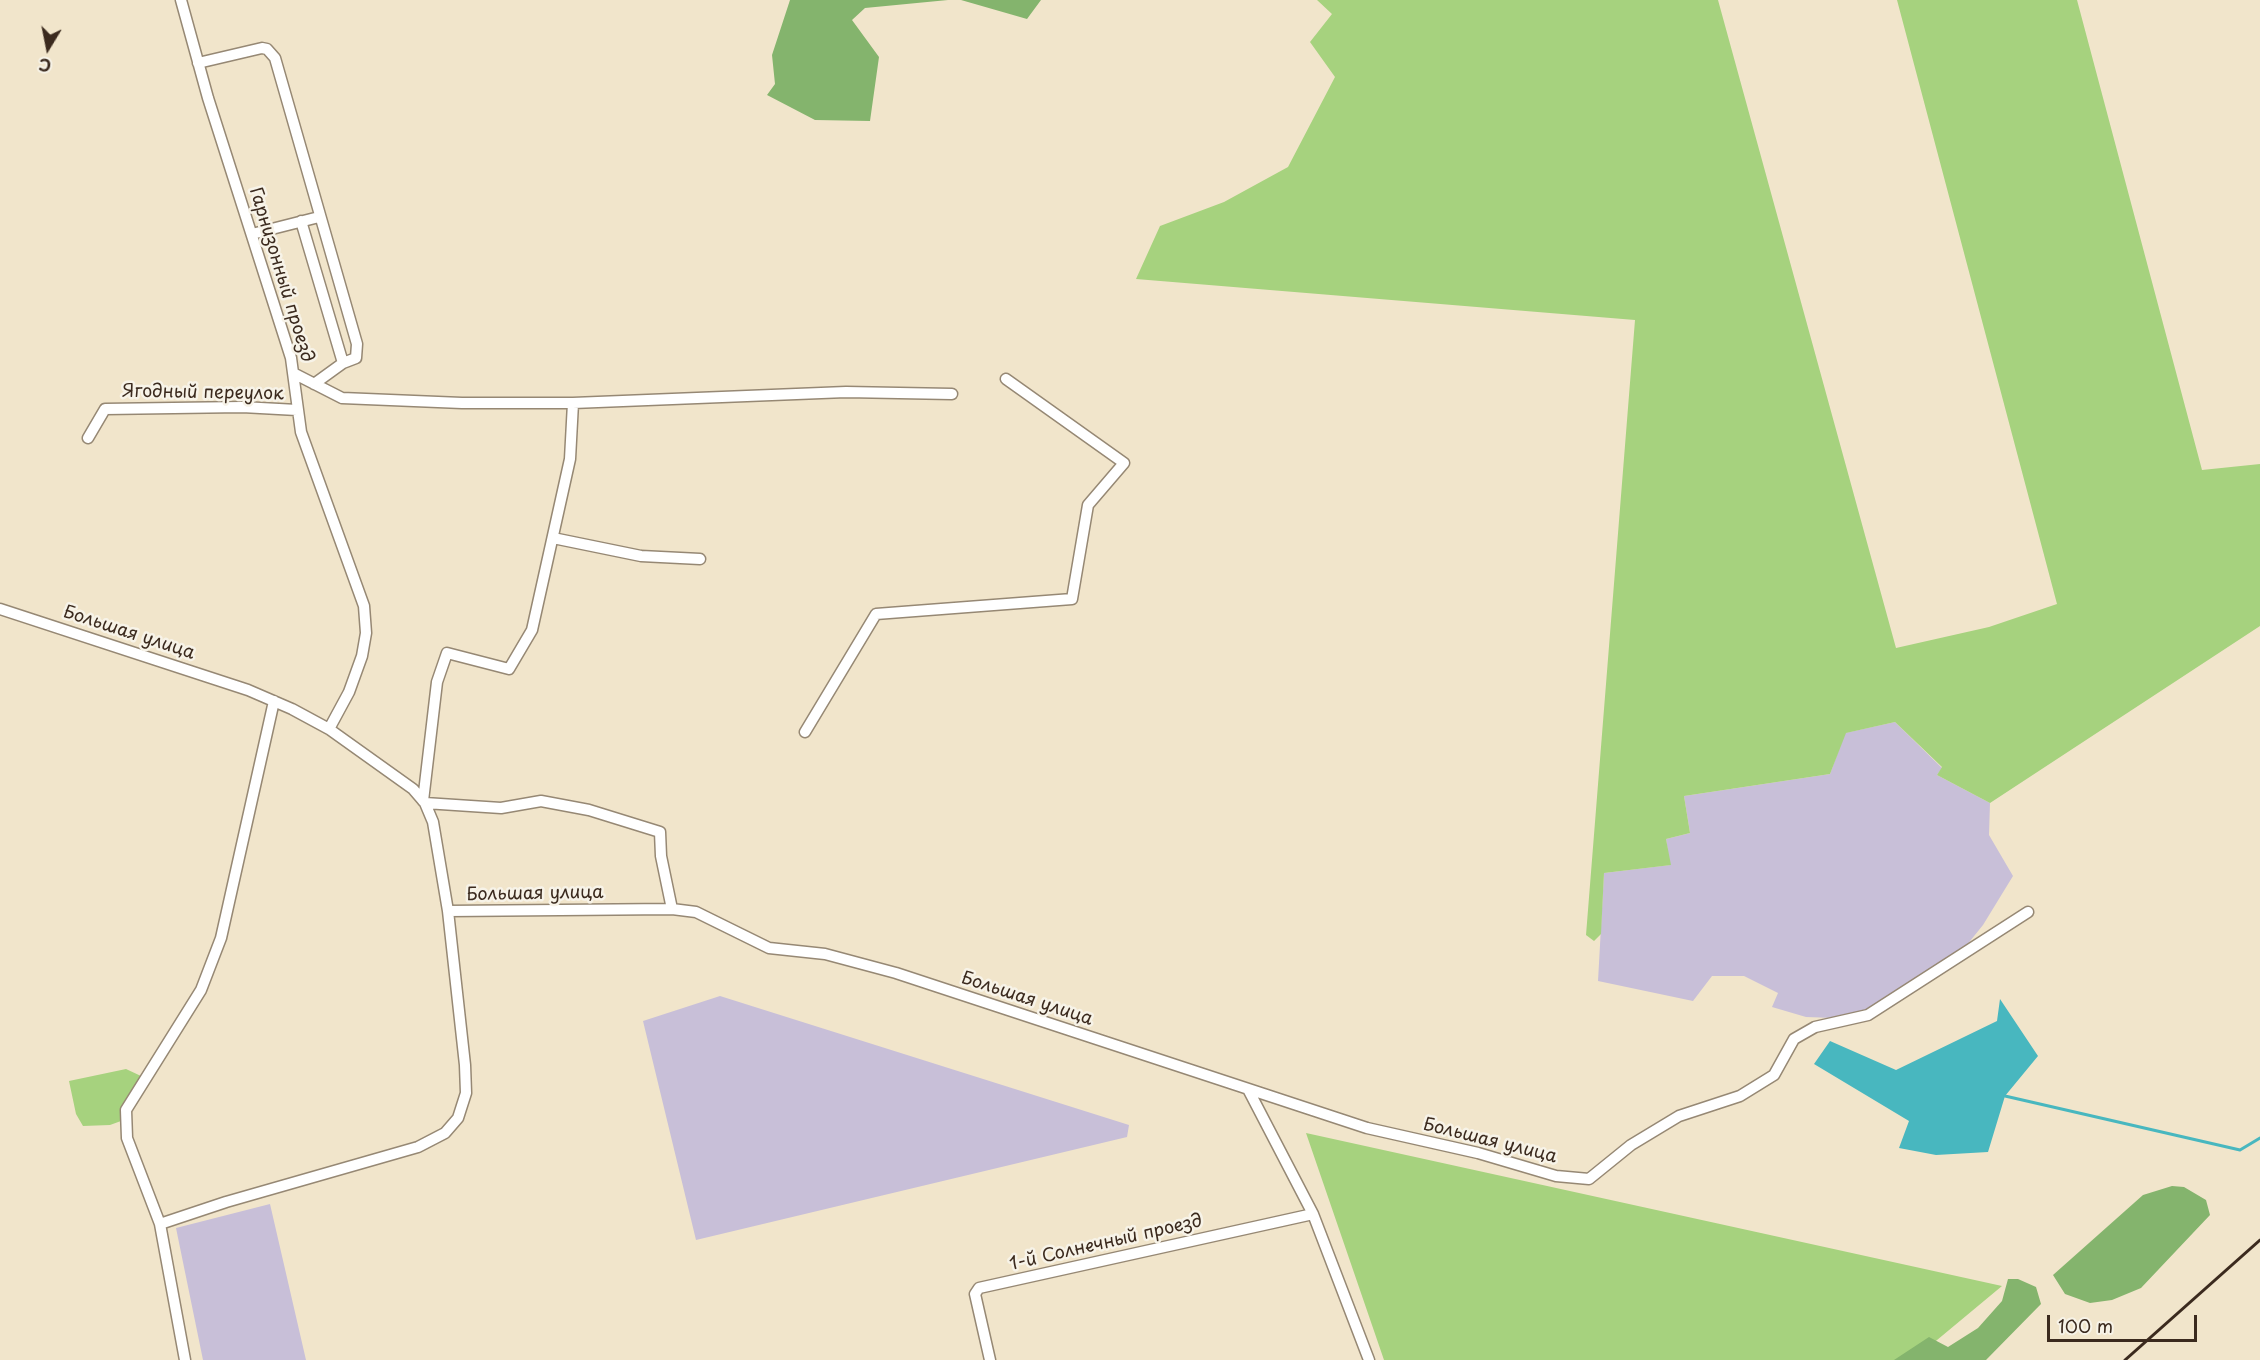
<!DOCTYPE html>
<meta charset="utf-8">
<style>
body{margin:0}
#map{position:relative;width:2260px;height:1360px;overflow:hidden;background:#f1e5cb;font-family:"Playpen Sans",sans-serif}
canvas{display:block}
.north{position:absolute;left:18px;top:18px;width:60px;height:60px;-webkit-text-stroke:4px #f7f3e8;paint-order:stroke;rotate:190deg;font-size:16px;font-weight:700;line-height:24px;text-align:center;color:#3b2a1e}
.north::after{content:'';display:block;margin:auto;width:21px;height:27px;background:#3b2a1e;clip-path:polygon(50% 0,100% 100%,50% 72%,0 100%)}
.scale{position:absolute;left:2047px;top:1315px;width:150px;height:27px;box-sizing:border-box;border:3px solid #3b2a1e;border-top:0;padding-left:8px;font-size:18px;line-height:21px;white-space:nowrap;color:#3b2a1e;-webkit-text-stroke:4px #f7f3e8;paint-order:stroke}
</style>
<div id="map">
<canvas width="2260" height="1360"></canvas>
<div class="north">С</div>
<div class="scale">100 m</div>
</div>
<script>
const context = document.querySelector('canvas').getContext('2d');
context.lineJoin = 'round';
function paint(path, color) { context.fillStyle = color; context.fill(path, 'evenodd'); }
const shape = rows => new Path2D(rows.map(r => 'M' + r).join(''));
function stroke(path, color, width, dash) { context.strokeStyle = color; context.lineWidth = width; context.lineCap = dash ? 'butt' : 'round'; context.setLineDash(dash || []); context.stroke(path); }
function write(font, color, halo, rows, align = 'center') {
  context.font = font + ' "Playpen Sans",sans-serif'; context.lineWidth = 5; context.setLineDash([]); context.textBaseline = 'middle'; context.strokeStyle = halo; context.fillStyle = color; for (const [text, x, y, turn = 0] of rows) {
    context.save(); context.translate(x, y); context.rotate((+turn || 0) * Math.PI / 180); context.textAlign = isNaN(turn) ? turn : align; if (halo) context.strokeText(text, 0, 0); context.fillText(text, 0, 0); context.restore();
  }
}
paint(shape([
 [1895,722,1942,768,1937,775,1990,803,1989,835,2013,876,1983,925,1962,951,1883,1002,1856,1014,1834,1018,1806,1017,1772,1007,1778,993,1744,976,1712,976,1693,1001,1598,981,1604,873,1670,865,1666,839,1690,833,1684,796,1830,774,1845,733],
 [720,996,1129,1125,1127,1137,696,1240,643,1021],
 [270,1204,306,1360,203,1360,176,1228]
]), '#c8bfd8');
paint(shape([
 [1317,0,1718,0,1896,648,1989,627,2057,604,1897,0,2077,0,2202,470,2260,464,2260,626,1990,803,1937,775,1942,767,1895,722,1846,733,1830,774,1684,796,1690,833,1666,839,1671,865,1604,873,1601,934,1594,941,1586,935,1635,320,1136,279,1160,226,1224,202,1288,167,1335,77,1310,42,1332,14],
 [126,1069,141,1076,124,1108,121,1121,110,1125,83,1126,76,1114,69,1081],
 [1306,1133,2002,1286,1913,1360,1384,1360]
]), '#a6d27e');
paint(shape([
 [790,0,948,0,865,8,852,20,879,57,870,121,815,120,767,95,775,84,772,55],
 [961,0,1041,0,1027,19],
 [2172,1186,2184,1187,2206,1200,2210,1215,2141,1288,2112,1300,2090,1303,2065,1294,2053,1275,2143,1195],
 [2008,1279,2018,1279,2036,1287,2041,1304,1986,1360,1894,1360,1929,1337,1948,1347,1978,1328,2002,1301]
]), '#84b46d');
paint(shape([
 [2000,999,2038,1056,2005,1096,1988,1152,1936,1155,1899,1148,1909,1121,1814,1064,1830,1041,1896,1070,1997,1021]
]), '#48b7bf');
stroke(shape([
 [2005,1096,2240,1150,2260,1138]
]), '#48b7bf', 3);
const minor = shape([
 [181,0,208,98,291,358,301,432,364,606,366,633,362,656,349,692,329,729],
 [198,63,262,48,267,49,275,58,357,344,356,358,343,363,314,384],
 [301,221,343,363],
 [252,234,319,217],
 [295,374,342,398,462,403,573,403,846,392,952,394],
 [88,438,105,409,242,407,297,410],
 [553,538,641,556,700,559],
 [0,609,248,690,292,709,329,729,413,789,425,803,433,822,448,911,465,1065,466,1093,458,1118,445,1133,418,1147,226,1202,160,1224],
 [805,732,876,614,1072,599,1088,505,1124,463,1006,379],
 [423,801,437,682,447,653,509,669,532,630,570,459,573,403],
 [425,803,501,808,541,801,589,810,660,832,661,856,672,909],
 [448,911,672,909,696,912,769,948,825,954,896,973,1367,1128,1478,1153,1556,1176,1589,1179,1631,1145,1679,1116,1740,1096,1774,1075,1794,1039,1815,1027,1868,1015,2028,912],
 [1249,1091,1313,1214,1369,1360],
 [185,1360,160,1224,127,1138,126,1110,201,990,221,938,274,701],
 [990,1360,975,1294,979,1288,1313,1214]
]);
stroke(minor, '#968874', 13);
stroke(minor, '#fff', 10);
stroke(shape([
 [2125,1360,2260,1240]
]), '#3b2a1e', 3);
write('18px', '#3b2a1e', '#f7f3e8', [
 ["Гарнизонный проезд",281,275,73],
 ["Ягодный переулок",203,393,1],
 ["Большая улица",129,633,18],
 ["Большая улица",535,894,-1],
 ["Большая улица",1027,999,18],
 ["Большая улица",1490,1141,14],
 ["1-й Солнечный проезд",1106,1243,-13]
]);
</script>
